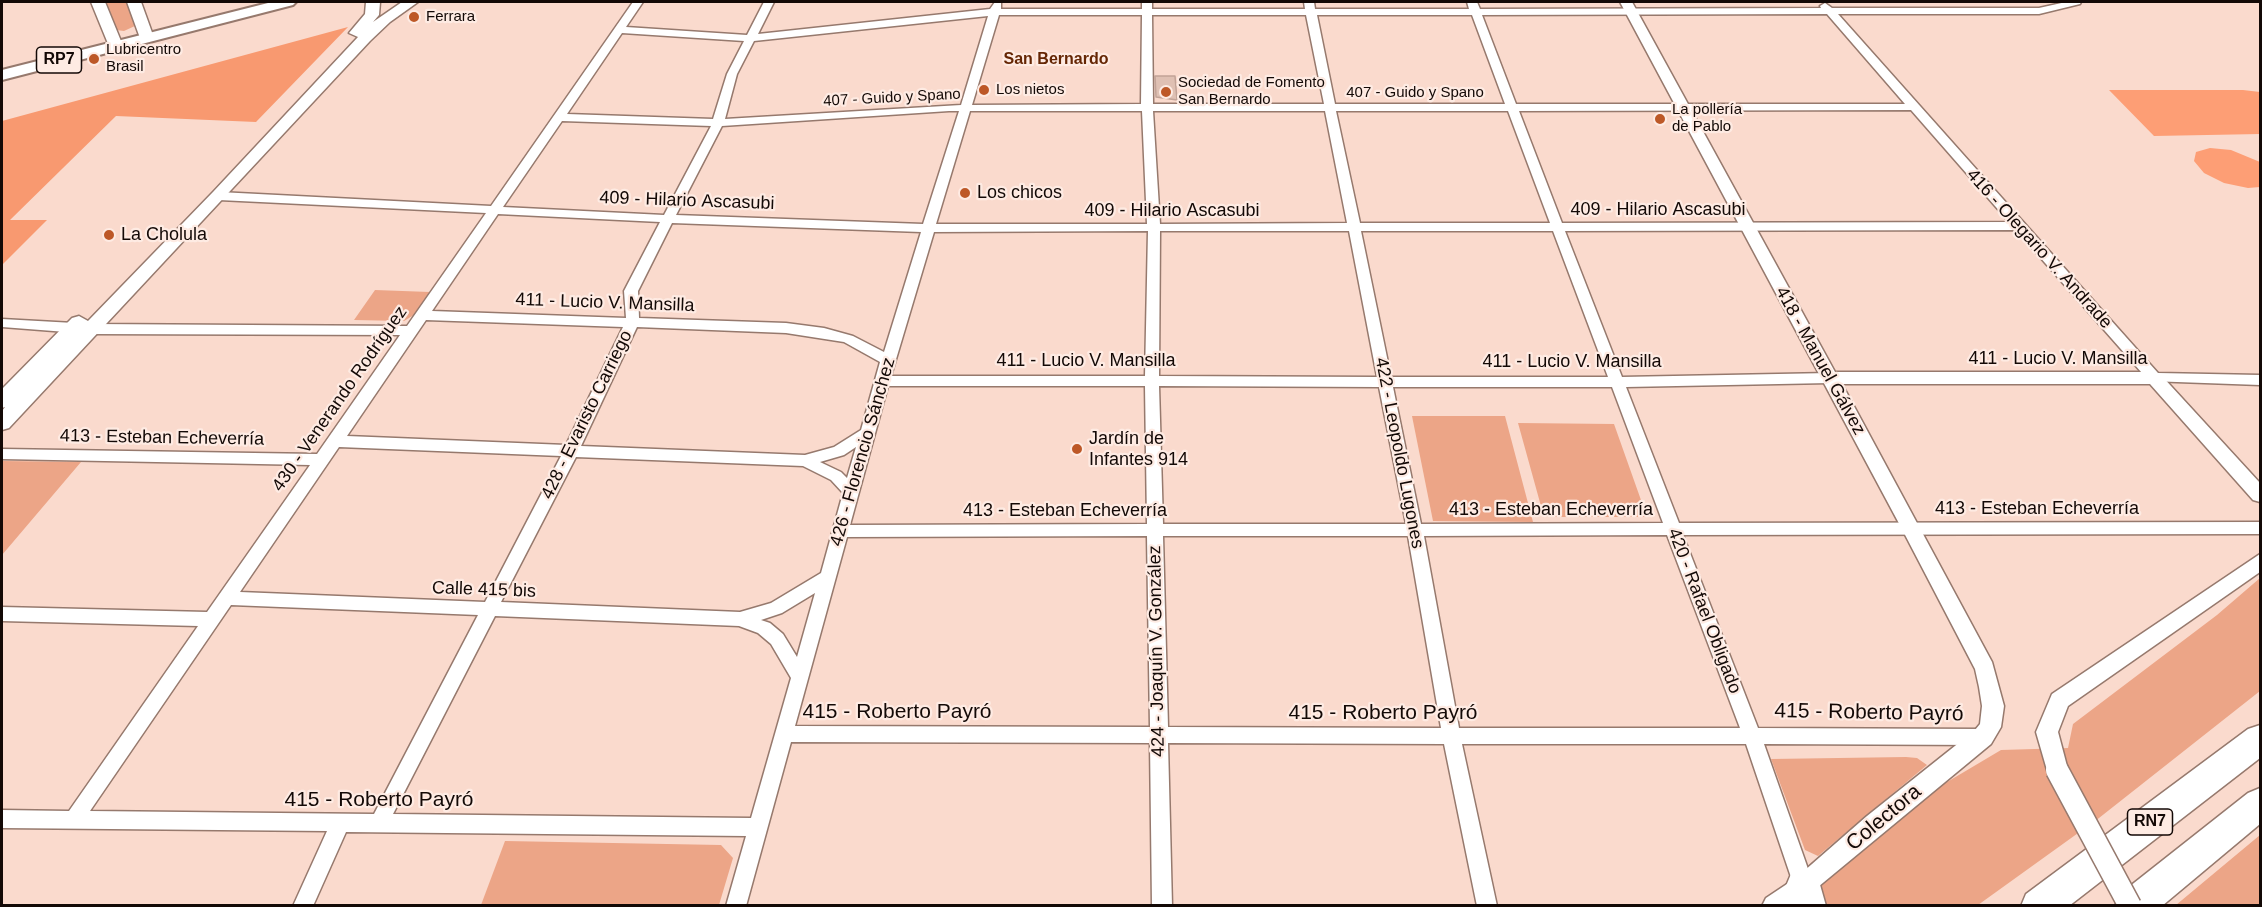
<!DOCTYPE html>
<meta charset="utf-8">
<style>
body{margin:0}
#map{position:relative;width:2262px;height:907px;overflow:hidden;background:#fadacd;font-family:Arial,sans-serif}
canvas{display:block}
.frame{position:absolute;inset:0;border:3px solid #130906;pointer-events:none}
</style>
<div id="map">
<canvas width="2262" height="907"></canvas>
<div class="frame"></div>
</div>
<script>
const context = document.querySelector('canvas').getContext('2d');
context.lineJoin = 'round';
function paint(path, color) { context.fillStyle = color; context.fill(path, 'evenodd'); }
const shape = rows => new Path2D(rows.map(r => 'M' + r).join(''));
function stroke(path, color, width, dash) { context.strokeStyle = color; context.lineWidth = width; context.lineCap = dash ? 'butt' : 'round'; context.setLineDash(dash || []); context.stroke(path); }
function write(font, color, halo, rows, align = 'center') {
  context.font = font + ' Arial,sans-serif'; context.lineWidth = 4.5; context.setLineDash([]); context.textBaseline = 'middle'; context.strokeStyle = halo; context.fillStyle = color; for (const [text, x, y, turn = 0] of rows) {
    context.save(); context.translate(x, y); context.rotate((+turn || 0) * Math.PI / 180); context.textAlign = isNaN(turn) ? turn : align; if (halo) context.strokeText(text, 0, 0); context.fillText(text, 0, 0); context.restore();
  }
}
paint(shape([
 [104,2,127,2,137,25,124,31,116,30],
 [375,290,430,292,414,315,404,321,354,320],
 [1412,416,1505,416,1533,522,1433,521],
 [1518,423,1614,424,1647,517,1544,517],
 [2,461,81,462,2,555],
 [2260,578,2260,691,2099,818,1978,905,1767,906,1937,788,2001,750,2068,748,2073,724,2217,615],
 [1906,757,1917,758,1927,765,1818,856,1805,850,1771,759],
 [2260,835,2260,905,2176,905],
 [505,841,721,845,733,858,719,905,481,905]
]), '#eca587');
paint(shape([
 [348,27,256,122,116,116,10,220,47,220,2,265,2,121]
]), '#f89970');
paint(shape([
 [2109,90,2243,90,2260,92,2260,134,2154,136],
 [2210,148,2231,150,2260,162,2260,187,2248,188,2224,183,2204,173,2194,161,2196,152]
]), '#fd9e75');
const building = shape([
 [1155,76,1175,76,1177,100,1156,97,1155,76]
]);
paint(building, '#dfc0b3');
stroke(building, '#c2a397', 1.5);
const minor = shape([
 [633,2,643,2,626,27,747,35,764,2,774,2,758,34,990,9,995,2,1001,2,1001,9,1142,9,1142,2,1152,2,1152,9,1305,9,1304,2,1314,2,1315,9,1469,9,1467,2,1477,2,1480,9,1821,8,1820,6,1825,3,1832,8,2039,8,2066,2,2081,2,2080,4,2039,14,1838,14,2158,373,2260,375,2260,385,2149,381,2016,230,1565,231,1622,377,1830,373,1837,378,1830,383,1626,387,1679,523,2260,522,2260,534,1683,535,1758,728,1983,729,1989,731,1992,737,1989,743,1983,745,1764,744,1814,886,1811,893,1804,896,1797,893,1794,886,1746,744,1462,744,1497,906,1477,906,1444,744,1168,743,1172,906,1152,906,1150,743,791,742,746,906,726,906,746,836,346,832,313,906,293,906,327,831,2,828,2,810,69,811,198,626,2,621,2,607,207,612,310,465,2,459,2,449,317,454,400,335,92,334,2,327,2,319,92,324,407,326,486,213,219,200,213,196,219,192,491,206,633,2],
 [1827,14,1905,104,1516,104,1482,15,1827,14],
 [999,15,1142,15,1141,104,972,105,999,15],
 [1152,15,1306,15,1324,104,1153,104,1152,15],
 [1317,15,1472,15,1505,104,1335,104,1317,15],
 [988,16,961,105,725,119,737,74,754,41,988,16],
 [622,33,744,41,727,74,713,119,567,114,622,33],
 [1911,110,2009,222,1562,223,1519,111,1911,110],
 [949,111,959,111,923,224,676,215,722,126,949,111],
 [970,111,1142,111,1147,224,936,224,970,111],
 [1153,111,1325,111,1347,223,1160,224,1153,111],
 [1336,111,1508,111,1550,223,1360,223,1336,111],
 [562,121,711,126,664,215,503,207,562,121],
 [498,214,660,222,624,291,626,318,432,311,498,214],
 [672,223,921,232,884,352,853,336,824,328,786,323,639,318,638,291,672,223],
 [1148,231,1145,376,891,376,934,232,1148,231],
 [1160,231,1349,231,1377,377,1159,376,1160,231],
 [1361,231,1553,231,1608,377,1391,377,1361,231],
 [426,320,623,327,566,445,347,436,426,320],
 [637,327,786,333,844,342,880,362,861,430,834,447,805,455,581,446,637,327],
 [888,386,1145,386,1147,524,850,525,888,386],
 [1159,386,1379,387,1406,524,1163,524,1159,386],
 [1393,387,1612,387,1663,523,1421,524,1393,387],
 [339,447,561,456,485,602,240,592,339,447],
 [856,447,847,478,841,472,820,462,844,455,856,447],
 [576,457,803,466,831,480,843,493,821,573,771,603,740,612,501,602,576,457],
 [1667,535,1740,728,1459,728,1424,536,1667,535],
 [1147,536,1150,727,795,726,847,537,1147,536],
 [1163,536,1408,536,1441,728,1168,727,1163,536],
 [815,593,797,657,783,634,770,623,761,620,782,613,815,593],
 [231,605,478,615,374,814,90,811,231,605],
 [495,616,739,626,758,633,771,644,791,678,751,818,393,814,495,616]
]);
const tertiary = shape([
 [1620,2,1632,2,1835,372,2154,372,2160,374,2260,483,2260,502,2253,500,2150,384,1842,384,1992,662,2004,706,2001,727,1991,744,1795,906,1762,906,1766,898,1796,878,1867,816,1975,730,1980,724,1982,706,1979,687,1975,669,1902,529,1620,2],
 [2260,554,2260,572,2068,706,2058,732,2068,770,2065,777,2057,780,2049,777,2036,732,2052,694,2260,554]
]);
const secondary = shape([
 [91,2,105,2,123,46,121,49,111,49,109,46,91,2],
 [127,2,141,2,154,38,152,41,142,41,140,38,127,2],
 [366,2,380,2,379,15,373,22,402,2,418,2,390,22,370,41,9,428,2,430,2,411,5,407,2,408,2,389,72,318,79,316,88,321,213,192,358,37,349,33,365,14,366,2]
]);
const primary = shape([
 [272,2,296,2,293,5,2,80,2,70,272,2]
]);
const motorway = shape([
 [2260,725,2260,758,2069,906,2021,906,2026,894,2248,729,2260,725],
 [2260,788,2260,824,2162,906,2115,906,2120,894,2248,793,2260,788],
 [1804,869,1817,874,1826,906,1790,906,1786,886,1791,874,1804,869]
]);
stroke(minor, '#96796d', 3);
stroke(tertiary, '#96796d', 3);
stroke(secondary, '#96796d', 3);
stroke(primary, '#96796d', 4);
stroke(motorway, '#96796d', 3);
paint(minor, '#fff');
paint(tertiary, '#fff');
paint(secondary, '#fff');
paint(primary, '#fff');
paint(motorway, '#fff');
const tertiaryBridge = shape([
 [2057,770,2130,906]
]);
stroke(tertiaryBridge, '#96796d', 25, []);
stroke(tertiaryBridge, '#fff', 22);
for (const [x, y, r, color] of [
 [414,17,6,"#bd5827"],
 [94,59,6,"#bd5827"],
 [984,90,6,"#bd5827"],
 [1166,92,6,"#bd5827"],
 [1660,119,6,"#bd5827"],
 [965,193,6,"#bd5827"],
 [109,235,6,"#bd5827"],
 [1077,449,6,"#bd5827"]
]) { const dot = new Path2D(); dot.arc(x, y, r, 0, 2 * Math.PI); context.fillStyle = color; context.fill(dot); stroke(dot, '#feebe3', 2); }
write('15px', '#130906', '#feebe3', [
 ["Ferrara",426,17],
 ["Lubricentro",106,50],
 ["Brasil",106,67],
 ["Sociedad de Fomento",1178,83],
 ["San Bernardo",1178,100],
 ["Los nietos",996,90],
 ["La pollería",1672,110],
 ["de Pablo",1672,127]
], 'left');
write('15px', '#130906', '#feebe3', [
 ["407 - Guido y Spano",1415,93],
 ["407 - Guido y Spano",892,98,-3]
]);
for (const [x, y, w] of [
 [59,60,45],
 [2150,822,45]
]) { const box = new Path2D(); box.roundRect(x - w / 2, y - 13, w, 26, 4.5); context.fillStyle = '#feebe3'; context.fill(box); stroke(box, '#130906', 1.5); }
write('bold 16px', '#130906', null, [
 ["RP7",59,60],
 ["RN7",2150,822]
]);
write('bold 16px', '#652604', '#feebe3', [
 ["San Bernardo",1056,60]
]);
write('18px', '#130906', '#feebe3', [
 ["Los chicos",977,193],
 ["La Cholula",121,235],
 ["Jardín de",1089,439],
 ["Infantes 914",1089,460]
], 'left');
write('18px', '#130906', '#feebe3', [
 ["409 - Hilario Ascasubi",687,201,2],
 ["409 - Hilario Ascasubi",1658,210],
 ["409 - Hilario Ascasubi",1172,211],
 ["416 - Olegario V. Andrade",2039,249,48],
 ["411 - Lucio V. Mansilla",605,303,2],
 ["411 - Lucio V. Mansilla",2058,359],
 ["411 - Lucio V. Mansilla",1086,361],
 ["418 - Manuel Gálvez",1820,361,61],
 ["411 - Lucio V. Mansilla",1572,362],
 ["430 - Venerando Rodríguez",340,399,-55],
 ["428 - Evaristo Carriego",587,415,-64],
 ["413 - Esteban Echeverría",162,438,1],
 ["426 - Florencio Sánchez",863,452,-74],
 ["422 - Leopoldo Lugones",1399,453,79],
 ["413 - Esteban Echeverría",2037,509],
 ["413 - Esteban Echeverría",1551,510],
 ["413 - Esteban Echeverría",1065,511],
 ["Calle 415 bis",484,590,2],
 ["420 - Rafael Obligado",1704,611,69],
 ["424 - Joaquín V. González",1157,651,-91]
]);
write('21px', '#130906', '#feebe3', [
 ["415 - Roberto Payró",897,712],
 ["415 - Roberto Payró",1383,713],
 ["415 - Roberto Payró",1869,713,1],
 ["415 - Roberto Payró",379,800],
 ["Colectora",1884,818,-40]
]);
</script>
